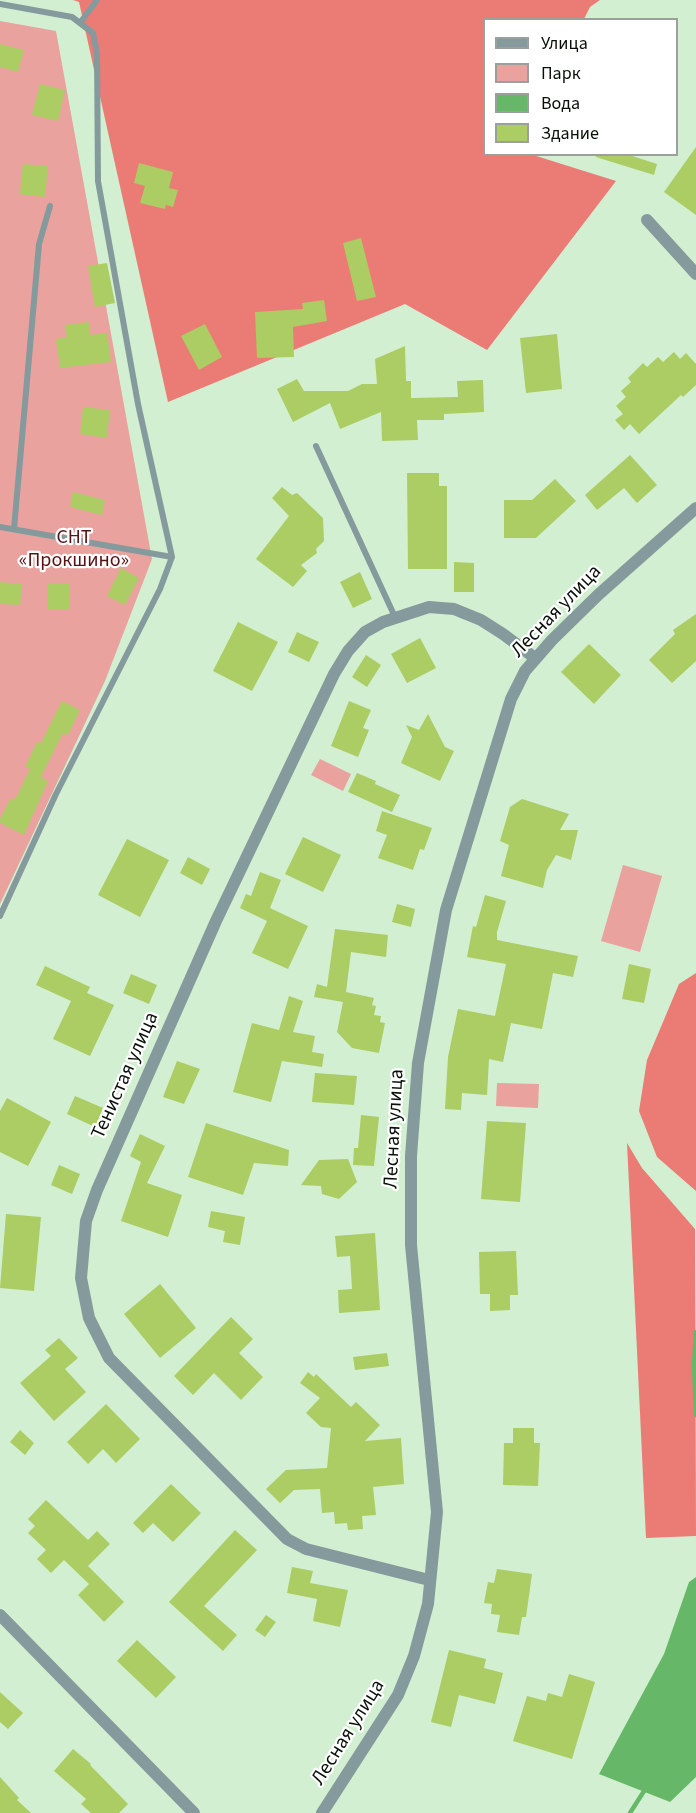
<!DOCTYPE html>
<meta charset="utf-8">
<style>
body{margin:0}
#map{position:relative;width:696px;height:1813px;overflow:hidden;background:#d2efd1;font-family:"Source Sans 3",sans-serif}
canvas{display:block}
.legend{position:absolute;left:483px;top:18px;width:195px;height:138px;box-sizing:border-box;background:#fff;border:2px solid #9ca09c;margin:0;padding:8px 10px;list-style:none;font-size:18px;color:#081108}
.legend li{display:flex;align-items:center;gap:12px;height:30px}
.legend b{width:30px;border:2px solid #9ca09c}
</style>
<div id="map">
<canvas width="696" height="1813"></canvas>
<ul class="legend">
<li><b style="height:8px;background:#859a9c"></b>Улица</li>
<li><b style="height:16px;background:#e9a29d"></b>Парк</li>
<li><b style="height:16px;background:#66b868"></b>Вода</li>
<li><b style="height:16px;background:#abcd63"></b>Здание</li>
</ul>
</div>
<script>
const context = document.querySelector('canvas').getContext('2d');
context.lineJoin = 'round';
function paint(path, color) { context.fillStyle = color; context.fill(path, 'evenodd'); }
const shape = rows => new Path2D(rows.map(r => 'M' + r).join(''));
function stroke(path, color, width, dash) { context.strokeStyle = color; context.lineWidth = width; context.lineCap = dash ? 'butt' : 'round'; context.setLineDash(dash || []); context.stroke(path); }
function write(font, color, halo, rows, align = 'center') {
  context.font = font + ' "Source Sans 3",sans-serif'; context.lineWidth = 4.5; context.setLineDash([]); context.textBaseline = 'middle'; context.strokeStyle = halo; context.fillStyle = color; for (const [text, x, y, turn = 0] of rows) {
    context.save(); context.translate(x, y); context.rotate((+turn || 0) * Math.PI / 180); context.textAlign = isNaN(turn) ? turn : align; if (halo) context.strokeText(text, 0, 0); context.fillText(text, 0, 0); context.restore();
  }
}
paint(shape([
 [0,21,56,31,152,559,105,681,0,904],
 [320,759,351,774,343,791,311,775],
 [623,865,662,876,640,952,601,941],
 [497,1083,539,1084,538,1108,496,1106]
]), '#e9a29d');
paint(shape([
 [73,0,600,0,590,7,584,19,484,20,484,154,533,155,616,181,487,350,405,304,168,402,79,2],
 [696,973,696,1191,657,1157,639,1111,647,1060,679,984],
 [627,1143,642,1168,695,1229,696,1536,646,1538]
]), '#eb7b75');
paint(shape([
 [696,1577,696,1777,670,1802,599,1774,664,1654,689,1582]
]), '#66b868');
stroke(shape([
 [696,1332,694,1364,696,1415],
 [630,1813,646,1788]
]), '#66b868', 4.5);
paint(shape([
 [0,44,24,50,18,72,0,67],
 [40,84,65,90,58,121,32,115],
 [696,147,696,215,664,192],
 [597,154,626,154,657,164,654,175,596,157],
 [139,163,173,172,169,188,178,190,173,207,166,205,165,209,140,203,145,186,134,183],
 [23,164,48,166,45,197,20,194],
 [361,238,376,297,357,301,343,243],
 [107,263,115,303,95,307,88,266],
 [324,300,327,321,293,327,294,357,257,358,255,312,303,309,302,303],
 [89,322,90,335,107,333,111,362,60,368,56,339,67,337,65,325],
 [205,324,222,357,199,370,181,336],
 [557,334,562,389,526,393,520,338],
 [405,346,406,381,411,381,411,398,458,397,457,381,483,380,484,412,444,414,444,420,417,420,418,440,382,441,381,412,340,429,330,403,293,422,277,389,297,379,304,391,348,391,362,384,377,384,375,359],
 [674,352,680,359,686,353,696,364,696,385,683,397,681,395,639,434,630,424,624,430,615,420,623,414,616,406,626,397,621,391,631,382,628,378,643,363,647,367,658,357,663,362],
 [83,407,110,410,107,438,80,434],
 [630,455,657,485,637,503,624,488,597,510,585,495],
 [407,473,439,473,439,486,447,486,447,569,408,569],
 [555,479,576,501,536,538,504,538,504,500,532,500],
 [282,487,292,495,297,493,323,518,324,541,316,549,317,553,301,565,307,571,293,587,256,559,289,516,272,498],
 [73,492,105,500,102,515,70,507],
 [454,562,474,563,474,592,454,592],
 [121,568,139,578,125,605,107,596],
 [360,572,372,599,353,608,340,582],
 [0,582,22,584,20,605,0,604],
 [48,583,70,583,69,609,48,609],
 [696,614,696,661,672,683,649,660,675,634,673,630],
 [238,622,278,642,252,691,213,671],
 [297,632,319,642,309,662,288,652],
 [420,638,436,668,407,683,391,654],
 [589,644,621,675,594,704,561,672],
 [366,655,381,665,367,687,352,677],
 [62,701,80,710,68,735,63,733,41,777,48,781,24,835,0,823,0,819,11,798,15,800,30,769,25,767,37,742,41,743],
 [349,701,371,710,363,728,369,730,358,757,331,746],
 [428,714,445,747,454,751,440,781,401,763,412,737,406,725,419,730],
 [357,773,376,781,375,784,400,795,392,812,348,792],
 [522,799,569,814,560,830,578,830,571,860,556,855,547,870,543,888,501,876,509,845,500,841,510,807],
 [382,811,432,828,424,850,420,849,413,870,378,858,387,835,376,831],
 [303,837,341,855,323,892,285,874],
 [127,839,169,860,140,917,98,895],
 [188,857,210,869,202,885,180,873],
 [260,872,281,880,270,908,308,926,288,969,252,953,267,921,240,908,246,894,251,896],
 [485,895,506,901,497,932,497,940,578,956,573,977,553,973,542,1029,511,1023,503,1062,489,1059,487,1095,462,1093,461,1110,445,1109,448,1057,458,1009,495,1016,506,964,467,957,473,926,476,927],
 [397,904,415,909,411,927,392,922],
 [335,929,388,935,386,957,351,952,346,992,374,998,372,1005,376,1006,374,1015,381,1016,380,1022,385,1023,379,1053,352,1048,337,1032,343,1002,314,997,317,984,327,987],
 [629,964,651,969,644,1003,622,999],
 [45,966,90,987,87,993,114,1005,90,1056,53,1039,71,1001,36,985],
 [131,974,157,985,149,1004,123,993],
 [289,996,303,1001,293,1032,315,1036,312,1052,324,1054,322,1067,282,1061,271,1102,233,1092,252,1023,279,1030],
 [177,1061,200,1069,184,1104,163,1097],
 [315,1073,357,1076,354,1105,312,1102],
 [75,1096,103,1108,95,1127,67,1114],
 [7,1098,51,1122,28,1166,0,1152,0,1111],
 [361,1115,379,1117,374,1166,353,1165,354,1148,358,1148],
 [487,1121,526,1123,520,1202,481,1199],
 [206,1123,289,1150,288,1166,254,1163,243,1195,188,1177],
 [140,1134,165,1146,147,1183,182,1195,168,1237,121,1221,141,1162,130,1156],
 [348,1159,357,1182,339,1199,322,1194,321,1186,301,1185,319,1160],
 [59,1165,80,1174,72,1194,51,1185],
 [211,1211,245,1217,240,1245,223,1242,225,1231,208,1227],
 [6,1214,41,1217,34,1291,0,1288],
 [375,1233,380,1310,339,1313,338,1290,352,1289,350,1256,337,1257,335,1236],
 [516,1251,518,1295,510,1295,510,1310,490,1311,490,1294,480,1294,479,1252],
 [160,1284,196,1328,160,1358,124,1314],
 [231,1317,253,1339,239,1353,263,1377,241,1400,214,1373,193,1395,174,1376],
 [59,1338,78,1358,65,1369,86,1392,54,1421,20,1383,51,1356,45,1350],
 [387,1353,389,1366,355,1370,353,1357],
 [308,1372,314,1377,316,1374,351,1407,356,1402,380,1425,365,1441,401,1438,404,1484,373,1487,376,1515,362,1516,363,1529,348,1530,347,1523,335,1524,334,1512,322,1513,320,1489,294,1490,280,1503,266,1489,286,1470,327,1468,331,1428,321,1427,306,1413,320,1398,300,1383],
 [106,1404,140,1439,116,1463,103,1449,88,1464,67,1442],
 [513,1428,534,1428,534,1443,540,1443,538,1486,503,1485,504,1443,513,1443],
 [20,1430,34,1443,25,1455,10,1442],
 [171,1484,201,1513,173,1542,153,1523,143,1533,133,1523],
 [46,1500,88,1540,97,1531,110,1544,88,1566,124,1602,104,1622,78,1595,89,1584,64,1560,51,1573,37,1559,46,1550,28,1533,35,1526,28,1519],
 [235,1530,257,1550,204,1606,237,1635,223,1651,169,1602],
 [292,1567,313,1571,310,1583,348,1590,340,1627,313,1621,317,1599,287,1593],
 [497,1569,532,1574,526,1617,522,1617,519,1635,497,1632,500,1615,491,1614,492,1604,484,1603,488,1582,494,1583],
 [266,1615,276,1622,265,1637,255,1630],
 [137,1640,176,1677,156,1698,117,1661],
 [449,1650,486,1659,484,1668,503,1673,495,1704,459,1695,451,1727,431,1722],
 [569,1674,595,1682,572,1759,513,1741,527,1696,546,1701,548,1693,562,1697],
 [0,1692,23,1713,8,1729,0,1722],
 [73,1749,91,1764,90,1765,128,1804,119,1813,91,1813,81,1804,86,1799,54,1771],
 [0,1777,19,1798,17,1800,31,1813,0,1813]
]), '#abcd63');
stroke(shape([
 [0,4,72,17,93,33,97,53,98,181,138,404,172,557,160,589,56,794,0,916],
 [80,23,97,0],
 [316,446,395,617],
 [0,527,172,557],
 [14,529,39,244,50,206]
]), '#859a9c', 6);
stroke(shape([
 [647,220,696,274],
 [429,1580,306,1549,287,1539,109,1358,89,1318,81,1278,86,1221,97,1190,216,921,334,674,348,651,365,632,383,622,429,607,454,609,481,620,503,634,535,658],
 [0,1615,194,1813],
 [322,1813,398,1695,414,1656,428,1604,437,1512,411,1245,411,1156,418,1063,446,910,511,699,525,671,552,640,598,595,696,508]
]), '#859a9c', 12);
write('20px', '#581214', '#fff', [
 ["СНТ",74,539],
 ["«Прокшино»",74,562]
]);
write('20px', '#081108', '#fff', [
 ["Лесная улица",557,612,-46],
 ["Тенистая улица",126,1076,-66],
 ["Лесная улица",395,1129,-87],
 ["Лесная улица",349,1733,-58]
]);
</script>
